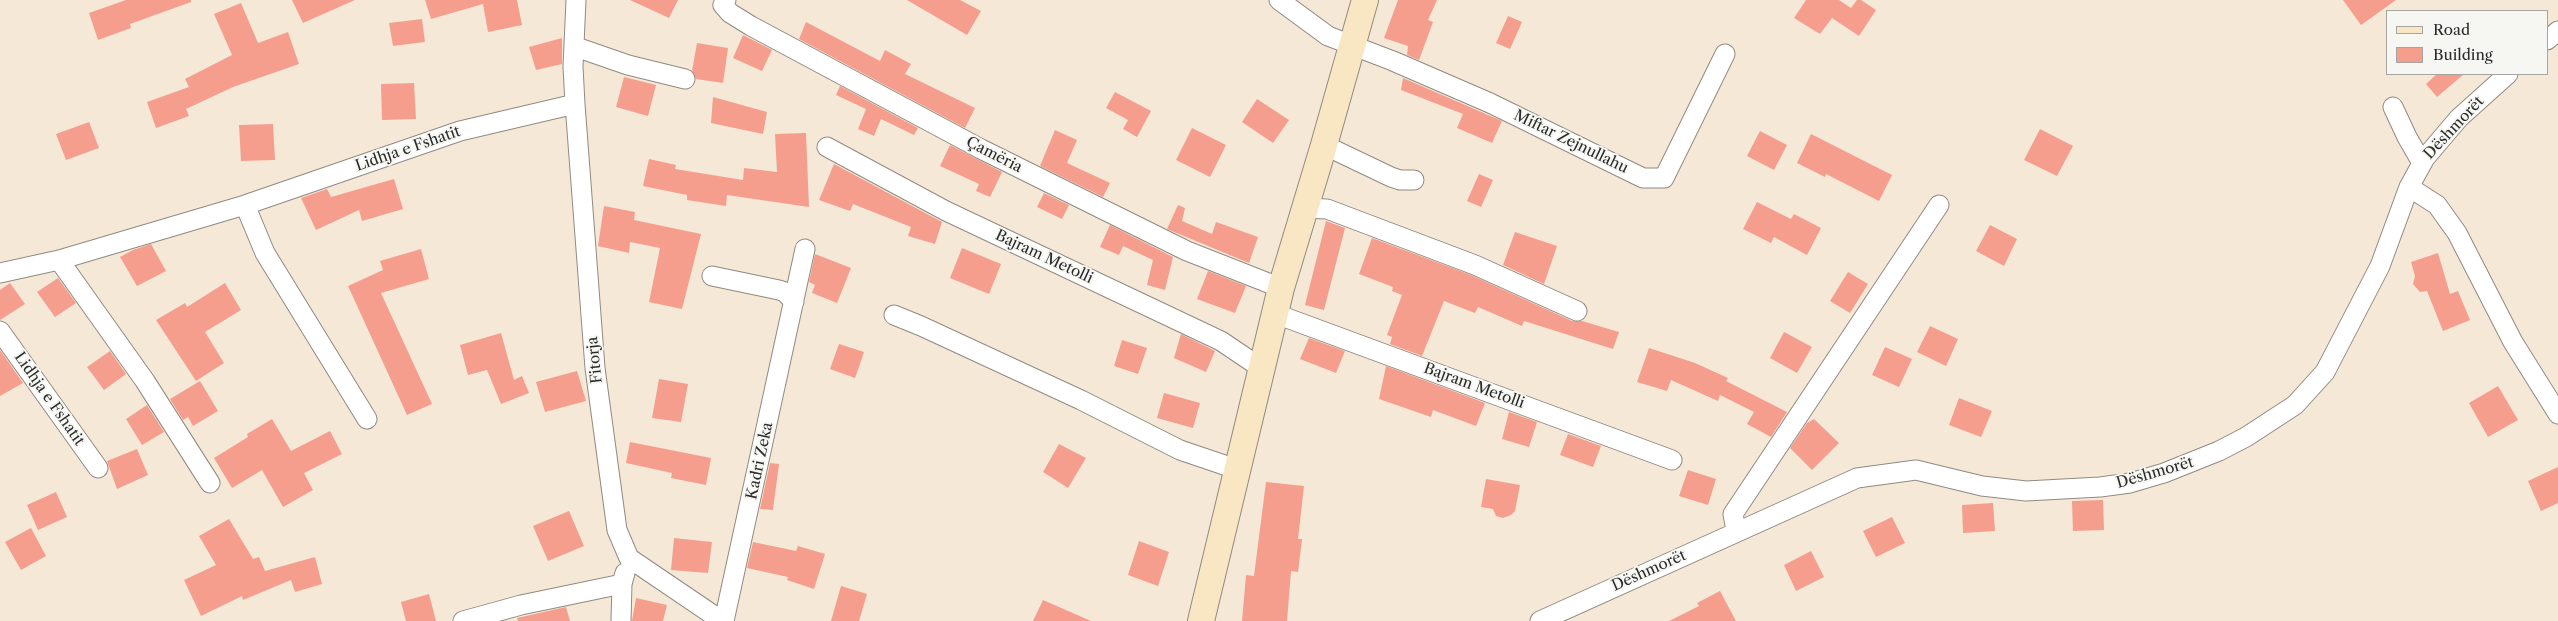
<!DOCTYPE html>
<meta charset="utf-8">
<style>
body{margin:0}
#map{position:relative;width:2558px;height:621px;overflow:hidden;background:#f5e8d7;font-family:"Libre Caslon Text",serif}
canvas{display:block}
.legend{position:absolute;left:2386px;top:10px;width:162px;height:65px;box-sizing:border-box;background:#f6f6f2;border:1px solid #a5a5a2;margin:0;padding:6px 9px;list-style:none;font-size:15px;color:#2b2b2b}
.legend li{display:flex;align-items:center;gap:10px;height:25px}
.legend b{width:25px;border:1px solid #a5a5a2}
</style>
<div id="map">
<canvas width="2558" height="621"></canvas>
<ul class="legend">
<li><b style="height:6px;background:#f9e7c3"></b>Road</li>
<li><b style="height:14px;background:#f59e8e"></b>Building</li>
</ul>
</div>
<script>
const context = document.querySelector('canvas').getContext('2d');
context.lineJoin = 'round';
function paint(path, color) { context.fillStyle = color; context.fill(path, 'evenodd'); }
const shape = rows => new Path2D(rows.map(r => 'M' + r).join(''));
function stroke(path, color, width, dash) { context.strokeStyle = color; context.lineWidth = width; context.lineCap = dash ? 'butt' : 'round'; context.setLineDash(dash || []); context.stroke(path); }
function write(font, color, halo, rows, align = 'center') {
  context.font = font + ' "Libre Caslon Text",serif'; context.lineWidth = 4; context.setLineDash([]); context.textBaseline = 'middle'; context.strokeStyle = halo; context.fillStyle = color; for (const [text, x, y, turn = 0] of rows) {
    context.save(); context.translate(x, y); context.rotate((+turn || 0) * Math.PI / 180); context.textAlign = isNaN(turn) ? turn : align; if (halo) context.strokeText(text, 0, 0); context.fillText(text, 0, 0); context.restore();
  }
}
paint(shape([
 [126,0,191,0,191,2,130,24,131,28,98,40,89,13],
 [292,0,355,0,303,23],
 [425,0,517,0,522,25,488,32,483,4,431,19],
 [630,0,678,0,669,18],
 [907,0,960,0,981,11,967,35],
 [1398,0,1437,0,1428,20,1433,22,1419,60,1407,55,1408,46,1384,38],
 [1806,0,1839,0,1851,8,1857,0,1861,0,1876,10,1859,36,1832,18,1820,34,1794,18],
 [2343,0,2396,0,2361,25],
 [241,3,258,43,288,32,299,64,233,87,186,109,189,116,156,128,147,102,189,87,185,79,232,55,214,14],
 [1508,16,1522,22,1510,49,1496,43],
 [422,19,425,42,393,46,389,23],
 [806,22,880,61,885,50,911,64,905,74,975,108,965,128,799,39],
 [743,35,772,50,762,71,733,58],
 [562,38,562,64,536,70,529,47],
 [697,43,728,48,723,83,696,79,692,71],
 [2437,74,2464,74,2437,97,2426,84],
 [624,77,656,85,648,116,616,107],
 [1403,78,1502,121,1492,143,1457,128,1463,114,1401,90],
 [414,83,416,119,382,120,381,84],
 [840,86,918,128,914,135,881,119,874,136,858,129,866,109,836,95],
 [1115,92,1151,111,1137,137,1123,129,1128,120,1106,108],
 [713,97,767,112,763,134,711,123],
 [1257,99,1289,120,1273,143,1242,122],
 [89,122,99,148,66,160,56,134],
 [273,124,275,160,241,161,239,125],
 [1192,128,1226,145,1210,177,1176,160],
 [2040,129,2073,146,2057,176,2024,160],
 [1055,130,1077,140,1067,163,1110,183,1103,197,1040,166],
 [1760,131,1787,145,1774,170,1747,156],
 [806,133,809,207,727,195,726,206,687,200,687,195,643,186,649,159,676,165,675,169,743,180,744,168,777,172,775,134],
 [1811,134,1892,175,1879,201,1826,174,1825,177,1797,163],
 [950,145,1002,172,990,197,976,191,979,184,940,166],
 [834,164,942,222,935,244,908,236,911,227,853,204,850,211,819,200],
 [1479,174,1493,180,1481,207,1467,201],
 [394,179,403,209,362,221,359,210,316,230,301,198,327,189,331,197],
 [1044,193,1069,205,1062,219,1037,207],
 [1757,202,1791,219,1794,214,1821,228,1807,255,1774,237,1771,243,1743,229],
 [1178,205,1185,208,1182,221,1212,234,1216,222,1258,237,1249,263,1167,229],
 [604,206,635,212,634,220,701,234,682,309,649,302,660,248,630,242,629,253,598,246],
 [1326,221,1345,228,1324,310,1305,305],
 [1110,225,1173,257,1165,290,1147,285,1153,260,1123,246,1119,255,1100,247],
 [1990,225,2017,239,2004,266,1976,251],
 [1515,232,1557,246,1544,284,1503,265],
 [1372,238,1471,275,1572,321,1582,321,1619,332,1613,349,1524,321,1522,326,1478,307,1475,313,1444,301,1422,356,1390,344,1392,337,1387,335,1402,295,1392,291,1393,287,1359,274],
 [151,244,166,271,137,286,120,257,133,250],
 [962,248,1001,264,989,294,950,278],
 [421,249,429,279,381,293,432,404,407,415,348,286,383,270,380,261],
 [2438,253,2450,294,2458,291,2470,320,2443,331,2427,291,2420,292,2413,284,2415,276,2411,262],
 [815,254,851,268,837,303,812,293,815,285,809,282],
 [1208,271,1246,286,1235,313,1197,299],
 [1848,272,1868,284,1850,313,1830,301],
 [58,278,76,303,55,317,37,292],
 [10,283,25,304,0,320,0,290],
 [225,283,241,310,205,332,224,363,196,381,156,320,185,303,187,307],
 [1930,326,1958,339,1946,366,1917,352],
 [1784,332,1812,347,1797,373,1770,358],
 [501,333,514,380,522,376,529,393,501,404,487,370,468,375,460,345],
 [1181,334,1215,351,1206,372,1174,358],
 [1309,338,1345,351,1336,373,1300,359],
 [1122,340,1147,348,1138,374,1114,366],
 [839,344,864,352,855,378,830,369],
 [1885,347,1912,359,1899,387,1872,375],
 [1649,348,1695,363,1728,378,1726,381,1787,412,1771,437,1747,424,1754,412,1720,395,1718,401,1671,380,1667,391,1637,382],
 [0,350,23,383,0,396],
 [110,351,126,374,104,390,87,367],
 [1386,366,1485,403,1476,426,1433,410,1431,417,1379,399],
 [577,371,586,401,545,412,536,382],
 [659,379,688,384,681,422,652,418],
 [200,381,218,411,193,426,188,417,183,420,170,399],
 [2498,386,2518,420,2488,437,2469,403],
 [1164,393,1200,403,1193,428,1157,418],
 [1959,398,1992,411,1981,437,1949,425],
 [147,405,164,432,142,445,126,419],
 [1509,412,1537,422,1529,447,1502,439],
 [272,419,291,451,330,431,342,454,304,473,313,490,283,507,262,470,232,488,214,458,248,437,247,434],
 [1814,419,1839,443,1812,470,1790,448,1807,423],
 [1568,434,1601,446,1593,467,1560,455],
 [630,442,711,458,706,485,671,478,672,473,626,463],
 [1059,444,1086,458,1068,488,1043,472],
 [137,449,148,475,117,489,107,461],
 [770,463,779,464,773,510,760,509],
 [2558,467,2558,503,2541,511,2528,481],
 [1688,470,1716,479,1708,505,1679,496],
 [1486,479,1520,485,1515,511,1511,515,1503,518,1496,516,1493,509,1481,507],
 [1266,482,1304,486,1298,539,1302,539,1298,572,1291,571,1287,621,1242,621,1246,575,1254,576],
 [56,492,67,517,38,530,27,505],
 [2103,500,2104,530,2073,531,2072,501],
 [1993,503,1995,531,1963,533,1962,505],
 [569,511,584,546,548,561,533,526],
 [1892,517,1905,543,1876,557,1863,531],
 [229,519,253,559,259,557,265,571,315,557,322,584,295,592,291,580,243,600,242,596,201,616,184,580,216,565,199,536],
 [31,528,46,556,21,570,5,542],
 [674,538,712,542,708,573,671,570],
 [1139,541,1169,552,1158,586,1128,575],
 [753,542,796,551,798,546,825,554,814,589,787,580,788,577,747,568],
 [1811,551,1824,577,1796,591,1784,565],
 [841,586,867,594,859,621,831,621],
 [1720,591,1736,621,1669,621,1699,606,1697,603],
 [429,594,436,621,406,621,401,602],
 [636,598,667,605,663,621,632,621],
 [1043,600,1091,621,1033,621],
 [566,607,570,621,518,621,517,618]
]), '#f59e8e');
const minor = shape([
 [576,0,573,67,575,104,595,368,617,530,629,558,722,621],
 [726,0,723,5,730,13,751,26,981,149,1187,251,1281,288],
 [1279,0,1328,36,1393,61,1490,103,1643,178,1664,178,1725,54],
 [2547,40,2558,31],
 [576,47,628,65,685,79],
 [2393,107,2407,137,2422,163],
 [1324,145,1391,177,1400,180,1414,180],
 [827,147,946,211,1221,341,1261,368],
 [2409,187,2437,205,2457,233,2513,342,2558,414],
 [245,205,265,253,367,419],
 [1304,208,1327,209,1475,265,1577,311],
 [59,260,145,381,210,483],
 [0,273,59,260,245,205,460,131,575,104],
 [712,276,779,290,785,292,794,302],
 [1276,314,1672,460],
 [894,315,921,326,1081,400,1180,450,1239,470],
 [0,331,98,468],
 [1736,531,1733,514,1939,205],
 [463,621,521,605,622,584],
 [621,621,622,584,625,573],
 [724,621,805,249],
 [1540,621,1857,478,1916,470,1982,486,2026,491,2100,487,2130,483,2164,473,2219,451,2246,437,2295,405,2325,372,2380,266,2409,187,2425,158,2459,118,2508,74]
]);
const secondary = shape([
 [1201,621,1281,288,1324,145,1365,0]
]);
stroke(minor, '#908a81', 21);
stroke(secondary, '#908a81', 28);
stroke(minor, '#fff', 19);
stroke(secondary, '#f9e7c3', 26);
write('15px', '#2b2b2b', '#f6f6f2', [
 ["Dëshmorët",2454,128,-47],
 ["Miftar Zejnullahu",1571,142,26],
 ["Lidhja e Fshatit",408,149,-19],
 ["Çamëria",994,155,27],
 ["Bajram Metolli",1044,257,25],
 ["Fitorja",595,360,-96],
 ["Bajram Metolli",1474,386,20],
 ["Lidhja e Fshatit",49,399,55],
 ["Kadri Zeka",760,461,-78],
 ["Dëshmorët",2155,473,-16],
 ["Dëshmorët",1649,571,-24]
]);
</script>
